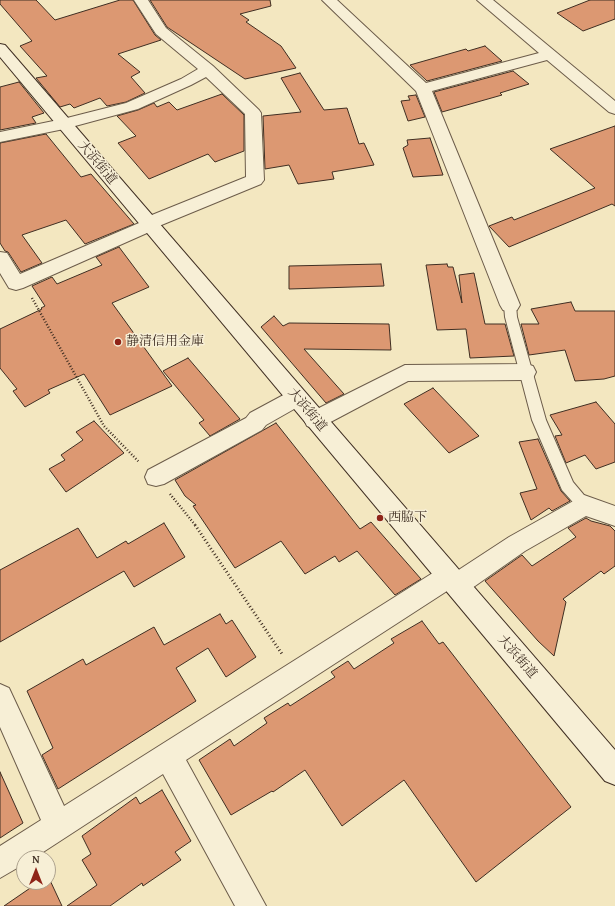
<!DOCTYPE html>
<meta charset="utf-8">
<style>
body{margin:0}
#map{position:relative;width:615px;height:906px;overflow:hidden;background:#f3e7c0;font-family:"Gentium Book Plus",serif}
canvas{display:block}
.north{position:absolute;left:16px;top:850px;width:40px;height:40px;box-sizing:border-box;background:#f7efd6;border:1px solid #ada28e;border-radius:50%;rotate:0deg;font-size:11px;font-weight:700;line-height:16px;text-align:center;color:#3f2e22}
.north::after{content:'';display:block;margin:auto;width:14px;height:18px;background:#8f2418;clip-path:polygon(50% 0,100% 100%,50% 72%,0 100%)}
</style>
<div id="map">
<canvas width="615" height="906"></canvas>
<div class="north">N</div>
</div>
<script>
const context = document.querySelector('canvas').getContext('2d');
context.lineJoin = 'round';
function paint(path, color) { context.fillStyle = color; context.fill(path, 'evenodd'); }
const shape = rows => new Path2D(rows.map(r => 'M' + r).join(''));
function stroke(path, color, width, dash) { context.strokeStyle = color; context.lineWidth = width; context.lineCap = dash ? 'butt' : 'round'; context.setLineDash(dash || []); context.stroke(path); }
function write(font, color, halo, rows, align = 'center') {
  context.font = font + ' "Gentium Book Plus","Noto Serif JP",serif'; context.lineWidth = 3; context.setLineDash([]); context.textBaseline = 'middle'; context.strokeStyle = halo; context.fillStyle = color; for (const [text, x, y, turn = 0] of rows) {
    context.save(); context.translate(x, y); context.rotate((+turn || 0) * Math.PI / 180); context.textAlign = isNaN(turn) ? turn : align; if (halo) context.strokeText(text, 0, 0); context.fillText(text, 0, 0); context.restore();
  }
}
const building = shape([
 [0,0,36,0,55,20,120,0,133,0,155,35,161,40,118,54,140,72,131,77,145,93,126,102,107,106,100,98,74,108,70,104,60,107,36,78,47,76,20,46,32,41,0,4,0,0],
 [150,0,270,0,271,6,240,14,249,20,246,22,281,46,296,68,245,79,167,27,150,0],
 [590,0,615,0,615,19,583,31,557,13,590,0],
 [485,46,502,61,427,81,410,65,466,49,468,51,485,46],
 [513,71,529,84,500,93,502,95,442,112,434,92,513,71],
 [300,73,324,110,347,108,359,144,364,143,374,165,332,172,334,179,298,184,289,165,265,169,263,116,301,112,281,78,300,73],
 [19,82,44,113,32,117,36,123,0,130,0,87,19,82],
 [222,94,244,115,244,151,215,162,208,154,149,179,118,143,136,136,117,116,138,110,154,103,157,107,169,102,177,110,222,94],
 [416,95,425,117,408,121,401,101,410,100,408,96,416,95],
 [615,126,615,206,612,204,509,247,489,226,512,217,514,220,595,188,550,149,615,126],
 [46,134,81,177,91,174,134,224,85,244,66,220,22,235,42,263,21,272,8,252,5,251,0,243,0,143,46,134],
 [430,138,443,175,413,177,403,148,408,145,407,140,430,138],
 [119,247,149,287,112,303,172,386,110,415,84,374,48,390,50,393,25,407,13,391,17,389,0,368,0,329,42,309,41,308,45,306,32,286,52,277,57,284,102,265,96,257,119,247],
 [381,264,384,286,289,289,289,266,381,264],
 [447,264,448,267,453,267,462,303,459,275,474,273,485,324,505,324,514,356,470,358,466,329,437,330,426,265,447,264],
 [571,302,575,311,615,311,615,376,604,379,575,381,565,350,529,355,521,324,539,324,531,309,571,302],
 [274,316,283,326,289,323,389,324,391,350,304,349,344,394,326,403,261,327,274,316],
 [188,358,240,419,210,436,199,423,204,420,163,371,188,358],
 [433,388,479,436,449,453,404,404,433,388],
 [596,402,615,424,615,462,596,469,585,455,566,463,555,436,562,435,550,415,596,402],
 [94,421,124,453,66,492,49,469,65,460,61,455,83,440,76,432,94,421],
 [276,423,360,529,371,522,421,579,395,595,357,551,339,562,335,556,305,574,281,541,235,568,193,506,196,505,185,496,175,480,276,423],
 [538,439,561,491,570,501,552,511,549,508,531,520,520,493,537,489,519,442,538,439],
 [586,518,591,521,610,526,615,531,615,566,604,574,601,571,563,599,566,602,554,656,538,641,485,581,522,555,532,566,576,537,568,528,586,518],
 [164,523,185,557,134,587,124,571,0,642,0,570,78,528,97,558,126,541,128,544,164,523],
 [220,614,226,624,232,620,256,657,226,677,208,648,176,668,196,701,58,789,42,755,53,748,27,691,83,659,86,665,154,627,164,645,220,614],
 [422,621,439,644,443,642,571,807,476,882,404,780,342,826,305,770,273,792,272,791,231,815,199,760,230,739,234,746,267,723,264,718,288,703,290,706,335,677,331,672,348,661,354,669,394,643,391,639,422,621],
 [0,772,23,823,0,838,0,772],
 [162,790,191,841,175,852,181,860,143,886,142,883,110,906,67,906,97,885,82,860,91,854,82,836,136,797,140,804,162,790],
 [48,876,62,906,4,906,39,882,48,882,48,876]
]);
paint(building, '#dc9872');
stroke(building, '#3f2e22', 1);
const lane = shape([
 [510,300,514,302,516,305,517,317,546,420,573,482,589,501,591,505,589,509,584,511,579,509,562,490,532,420,505,317,504,305,506,302,510,300]
]);
const street = shape([
 [134,0,148,0,166,28,213,66,259,110,261,113,264,180,261,184,159,226,156,229,23,288,16,290,9,288,0,273,0,252,7,253,20,274,139,223,142,219,246,177,245,114,206,77,191,85,138,109,64,129,0,142,0,132,63,119,126,103,181,79,198,69,156,34,134,0],
 [322,0,337,0,426,83,539,53,477,0,493,0,615,101,615,114,609,112,547,60,432,91,520,305,517,310,510,312,503,310,500,305,416,91,322,0],
 [526,364,533,366,536,372,533,378,526,380,408,381,323,426,315,429,307,426,304,420,307,414,405,365,526,364],
 [296,390,303,392,307,398,303,404,266,425,262,430,164,484,156,486,148,484,145,477,148,470,246,418,250,413,289,392,296,390],
 [584,495,615,506,615,526,586,516,525,551,465,593,456,596,447,591,186,760,266,906,235,906,163,774,34,858,24,858,24,864,0,878,0,846,41,820,0,727,0,684,9,688,64,806,439,569,448,566,457,571,509,537,584,495]
]);
const secondary = shape([
 [0,44,5,45,615,750,615,785,605,781,0,57,0,44]
]);
stroke(lane, '#6c5c4a', 2);
stroke(street, '#6c5c4a', 2);
stroke(secondary, '#3f2e22', 2);
stroke(shape([
 [32,298,104,426,139,462],
 [170,494,196,526]
]), '#3f2e22', 2.5, [1, 2]);
stroke(shape([
 [195,525,282,654]
]), '#3f2e22', 3, [1, 2.5]);
paint(lane, '#f7efd6');
paint(street, '#f7efd6');
paint(secondary, '#f7efd6');
for (const [x, y, r, color] of [
 [118,342,4,"#8f2418"],
 [380,518,4,"#8f2418"]
]) { const dot = new Path2D(); dot.arc(x, y, r, 0, 2 * Math.PI); context.fillStyle = color; context.fill(dot); stroke(dot, '#f7efd6', 1.5); }
write('13px', '#3f2e22', '#f7efd6', [
 ["大浜街道",97,163,50],
 ["大浜街道",307,410,50],
 ["大浜街道",517,657,49]
]);
write('13px', '#3f2e22', '#f7efd6', [
 ["静清信用金庫",126,342],
 ["西脇下",388,518]
], 'left');
</script>
